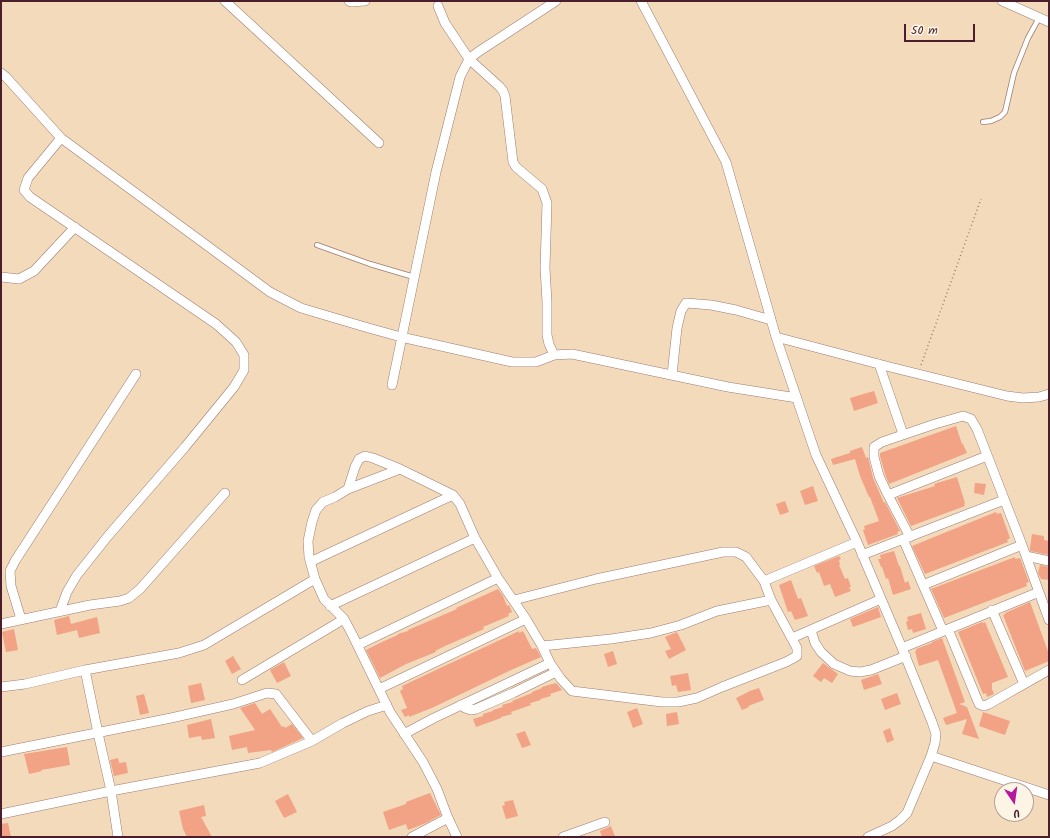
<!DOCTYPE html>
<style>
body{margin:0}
#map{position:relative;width:1050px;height:838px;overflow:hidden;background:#f2daba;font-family:Kalam,sans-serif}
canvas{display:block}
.frame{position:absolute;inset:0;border:2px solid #4a1f2b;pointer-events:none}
.north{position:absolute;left:994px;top:782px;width:40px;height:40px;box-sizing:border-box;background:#fcf5e5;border:1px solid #b59f9b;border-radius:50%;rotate:167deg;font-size:11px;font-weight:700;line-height:16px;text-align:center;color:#4a1f2b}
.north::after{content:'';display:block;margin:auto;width:14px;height:18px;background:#b5179e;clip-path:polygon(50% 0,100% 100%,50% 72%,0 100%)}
.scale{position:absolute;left:904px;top:24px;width:71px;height:18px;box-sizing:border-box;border:2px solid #4a1f2b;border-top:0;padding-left:5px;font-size:12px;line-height:14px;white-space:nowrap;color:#4a1f2b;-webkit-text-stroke:3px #fcf5e5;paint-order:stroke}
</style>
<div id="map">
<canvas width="1050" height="838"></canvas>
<div class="frame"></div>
<div class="north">U</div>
<div class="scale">50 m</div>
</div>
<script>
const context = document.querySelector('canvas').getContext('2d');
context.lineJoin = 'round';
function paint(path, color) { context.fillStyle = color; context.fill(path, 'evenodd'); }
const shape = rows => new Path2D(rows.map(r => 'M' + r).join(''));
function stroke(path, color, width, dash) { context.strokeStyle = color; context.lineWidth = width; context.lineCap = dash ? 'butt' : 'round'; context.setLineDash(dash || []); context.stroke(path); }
paint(shape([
 [874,391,878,403,854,411,850,398],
 [956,426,962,444,963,444,967,453,889,484,885,474,880,456,880,453],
 [862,447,866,458,868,457,873,478,884,503,885,502,900,531,897,532,898,534,868,545,863,530,865,529,864,526,879,521,870,497,869,497,860,476,855,459,833,465,831,459,850,453,850,451],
 [957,477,965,503,964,504,965,506,911,526,897,498,935,486,934,484],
 [975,483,986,484,984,495,974,493],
 [813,486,818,501,805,505,800,491],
 [785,501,789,512,780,515,776,504],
 [996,512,997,514,1001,513,1010,538,1007,540,1008,542,925,574,912,546],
 [1032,534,1044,536,1044,540,1049,541,1049,555,1030,551,1030,548],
 [894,551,899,566,900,566,905,583,908,581,911,589,893,595,888,578,886,579,882,567,881,567,878,559,881,559,880,555],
 [839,556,841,559,839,560,840,565,839,565,845,579,848,578,851,587,849,587,851,591,835,597,830,584,824,586,819,572,817,573,814,566],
 [1015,557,1015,559,1020,558,1029,582,1026,583,1027,586,944,618,931,589],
 [1040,565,1049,567,1049,580,1041,579,1038,573],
 [791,580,798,599,801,598,808,616,795,620,791,611,788,612,779,585],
 [498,589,503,596,507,606,509,605,512,612,508,614,509,616,483,627,484,629,445,646,435,651,436,652,406,664,380,678,366,650,384,641,398,635,398,634,408,631,408,630,457,609,456,608],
 [1030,602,1049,654,1049,661,1025,671,1003,615,1005,614,1005,613],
 [878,607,881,617,853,627,850,619],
 [921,613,926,629,913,633,912,629,908,630,906,622,908,621,907,617],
 [69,616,71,624,97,617,100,633,79,638,77,630,57,635,54,620],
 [982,622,983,623,985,622,1008,677,992,683,992,689,994,694,987,697,986,693,983,694,958,632],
 [14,629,18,650,6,652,2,632],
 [519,631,519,633,523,631,532,649,536,648,541,657,511,670,434,707,409,717,409,715,405,717,401,710,407,708,400,691,403,689,402,686],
 [677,632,686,650,669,659,665,651,671,649,665,637],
 [942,638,965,702,959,704,967,707,979,739,962,734,967,719,946,725,943,718,957,713,938,660,919,666,915,651,916,651,916,649,932,643,932,642],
 [613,651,617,664,608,667,604,654],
 [233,656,241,669,232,674,225,661],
 [284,662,291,676,277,683,270,670],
 [823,663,838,674,832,683,824,678,821,682,813,676],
 [688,673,691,690,678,692,676,685,672,686,670,676],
 [878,674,882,684,864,690,861,680],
 [201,683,205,700,191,703,188,686],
 [556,683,562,690,550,694,551,696,540,699,541,700,530,703,531,705,511,712,512,714,501,717,501,718,476,727,473,719,483,716,483,714,493,711,493,710,503,707,502,705,513,702,512,701,532,693,532,692,542,688,542,687],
 [759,688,764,700,748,706,749,707,742,710,736,698,750,691],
 [897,693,901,704,885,710,881,699],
 [144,694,149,713,140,715,136,696],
 [255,703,262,714,270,709,282,727,284,726,285,728,292,724,303,738,272,752,271,750,248,753,247,747,232,750,229,736,255,730,240,708],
 [637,708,643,724,633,728,627,712],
 [677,712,679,724,667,726,666,714],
 [983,712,1010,721,1005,735,979,726],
 [211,719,215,738,202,740,201,736,189,738,187,725],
 [890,728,894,740,887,743,883,731],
 [525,731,531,745,522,748,516,734],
 [67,747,70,765,41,770,42,771,29,774,24,754],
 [118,758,119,763,126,762,128,773,114,776,110,760],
 [430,793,441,815,426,823,408,830,406,824,389,830,383,812,406,804,406,802],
 [288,794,297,812,284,818,275,801],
 [513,800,518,816,506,819,502,806,505,805,504,802],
 [204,805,206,816,201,817,212,837,187,837,183,829,179,811],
 [8,823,11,837,1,837,1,824],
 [611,826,615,837,602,837,600,831]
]), '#f2a285');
const lane = shape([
 [983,122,991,121,1000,117,1005,112,1014,73,1028,38,1039,18],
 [317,245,370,264,414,277]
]);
const street = shape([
 [225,1,379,143],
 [349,1,351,2,365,1],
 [641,1,726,162,776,337,816,455,857,542,902,648,932,722,936,734,935,743,931,756,907,813,900,820,892,826,868,837],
 [1002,1,1049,22],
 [438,6,445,23,469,59,500,87,503,91,505,96,513,162,516,167,542,189,547,203,545,268,547,302,547,335,549,344,554,355],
 [1,73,6,77,61,138,270,292,301,308,365,327,401,337,512,362,536,362,554,355,572,354,728,387,797,398],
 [1,277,19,279,34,271,75,227],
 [776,337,890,367,1007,396,1023,398,1039,397,1049,394],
 [879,364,903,434],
 [672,375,677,328,681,311,686,303,711,305,736,310,771,320],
 [392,385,436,172,460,77,469,59,478,52,556,1],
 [348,489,400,469],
 [888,495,987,456],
 [910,537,888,495,879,476,874,457,874,447,882,442,935,424,963,416,971,419,977,429,1022,545,1049,620],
 [903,539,943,631],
 [862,555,1004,500],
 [1026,556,1049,561],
 [310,562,453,495],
 [764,581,857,542],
 [923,585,1022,545],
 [330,606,475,538],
 [992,610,1024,684],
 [60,611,67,592,77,575,108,536,185,447,234,387,244,370,244,355,236,342,216,324,30,197,24,190,28,178,61,138],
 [21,619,11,586,10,571,15,561,136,374],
 [1,624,90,605,120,601,129,598,140,589,225,493],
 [948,629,979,704,984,706,989,704,1049,670],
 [811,630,815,643,821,652,834,664,850,671,860,672,871,670,906,656],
 [792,638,881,599],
 [358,645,498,578],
 [542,646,611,639,651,633,681,625,717,611,771,600],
 [902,648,1039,592],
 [85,670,98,733,111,791,118,837],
 [242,680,344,619],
 [1,687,25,684,85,670,179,653,204,645,315,579],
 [379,689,526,619],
 [461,705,465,708,471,710,476,709,513,693,556,672],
 [404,734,434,718,550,663],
 [1,752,171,718,233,704,267,693,276,694,312,741],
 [931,756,1049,795],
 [1,814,111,791,260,763,312,741,343,723,368,711,387,705],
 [412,837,448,818],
 [457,837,448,818,437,789,423,762,390,712,352,634,344,619,324,599,315,579,309,557,308,541,312,522,316,510,323,502,335,497,348,489,355,467,359,459,365,456,373,458,400,469,453,495,460,504,475,538,498,578,526,619,542,646,550,663,561,679,572,691,662,702,678,702,697,698,722,687,786,662,797,656,797,648,771,600,764,581,746,557,736,552,723,552,596,579,514,600],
 [563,837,605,822]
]);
stroke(lane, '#9e7c72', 6);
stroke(street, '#9e7c72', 10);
stroke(shape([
 [921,365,981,199]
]), '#9e7c72', 1.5, [1, 3]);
stroke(lane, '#fff', 4.5);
stroke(street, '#fff', 9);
</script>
